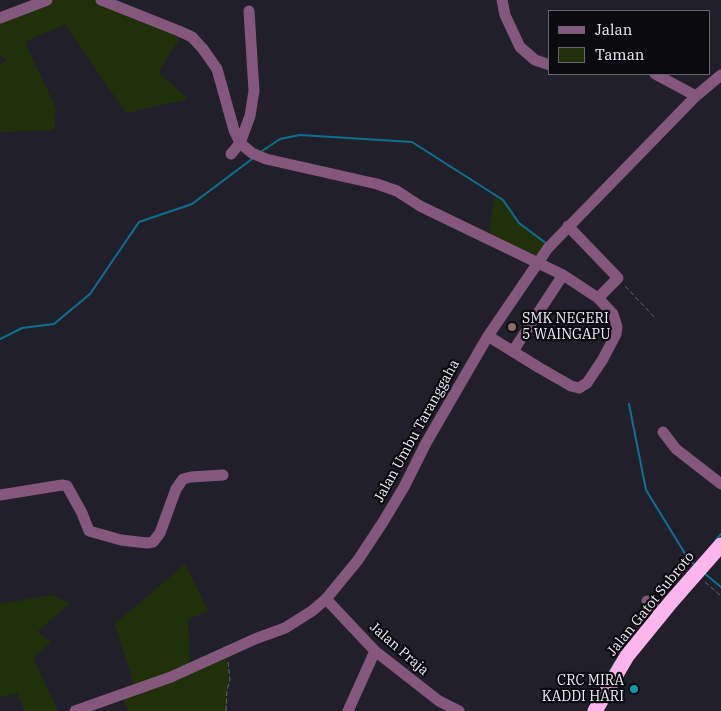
<!DOCTYPE html>
<style>
body{margin:0}
#map{position:relative;width:721px;height:711px;overflow:hidden;background:#21202a;font-family:"IBM Plex Serif",serif}
canvas{display:block}
.legend{position:absolute;left:548px;top:10px;width:162px;height:65px;box-sizing:border-box;background:#0a0a0f;border:1px solid #65646b;margin:0;padding:6px 9px;list-style:none;font-size:15px;color:#edecf4}
.legend li{display:flex;align-items:center;gap:10px;height:25px}
.legend b{width:25px;border:1px solid #65646b}
</style>
<div id="map">
<canvas width="721" height="711"></canvas>
<ul class="legend">
<li><b style="height:6px;background:#86577c"></b>Jalan</li>
<li><b style="height:14px;background:#20310a"></b>Taman</li>
</ul>
</div>
<script>
const context = document.querySelector('canvas').getContext('2d');
context.lineJoin = 'round';
function paint(path, color) { context.fillStyle = color; context.fill(path, 'evenodd'); }
const shape = rows => new Path2D(rows.map(r => 'M' + r).join(''));
function stroke(path, color, width, dash) { context.strokeStyle = color; context.lineWidth = width; context.lineCap = dash ? 'butt' : 'round'; context.setLineDash(dash || []); context.stroke(path); }
function write(font, color, halo, rows, align = 'center') {
  context.font = font + ' "IBM Plex Serif",serif'; context.lineWidth = 4.5; context.setLineDash([]); context.textBaseline = 'middle'; context.strokeStyle = halo; context.fillStyle = color; for (const [text, x, y, turn = 0] of rows) {
    context.save(); context.translate(x, y); context.rotate((+turn || 0) * Math.PI / 180); context.textAlign = isNaN(turn) ? turn : align; if (halo) context.strokeText(text, 0, 0); context.fillText(text, 0, 0); context.restore();
  }
}
paint(shape([
 [55,0,94,0,182,35,158,72,188,99,126,113,65,24,25,42,56,109,54,130,0,132,0,66,6,59,0,54,0,19],
 [495,195,503,200,519,223,550,246,539,261,489,233],
 [185,564,208,611,188,619,190,668,225,652,230,680,227,690,226,711,129,711,120,694,135,688,115,624],
 [52,595,70,603,37,632,51,642,33,658,58,711,25,711,17,693,0,697,0,604]
]), '#20310a');
stroke(shape([
 [262,151,280,139,300,135,412,142,503,200,519,223,547,244],
 [0,339,22,328,54,324,90,294,139,222,192,204,252,159],
 [629,404,646,490,689,560,695,565],
 [716,540,721,534],
 [704,573,721,587],
 [607,676,616,661]
]), '#0a7291', 2);
stroke(shape([
 [625,286,656,319],
 [705,582,721,596],
 [226,711,227,690,230,680,228,662]
]), '#65646d', 1, [5, 2.5]);
stroke(shape([
 [101,0,179,31,192,37,203,49,217,69,234,130,240,143,252,153,266,159,377,184,397,191,420,206,563,275,598,298,613,314,617,327,616,334,603,359,587,383,579,388,571,386,538,367,488,336],
 [502,0,505,15,520,47,535,60,550,65],
 [0,18,47,0],
 [655,74,696,96],
 [231,154,240,143,250,116,254,91,249,11],
 [568,226,618,278,598,298],
 [513,351,563,275],
 [663,432,676,449,721,484],
 [0,495,62,485,67,486,82,513,89,531,121,540,147,543,153,542,160,533,176,489,183,479,191,477,223,475],
 [326,599,375,651,439,701,459,711],
 [647,601,661,614],
 [75,711,171,677,255,639,285,628,312,611,326,599,358,560,383,522,404,487,426,443,488,336,548,248,696,96,721,75],
 [348,711,375,651]
]), '#86577c', 11);
stroke(shape([
 [595,711,627,656,671,602,721,545]
]), '#fdb5ec', 15);
for (const [x, y, r, color] of [
 [512,327,5,"#8d6e63"],
 [634,689,5,"#0f9aa8"]
]) { const dot = new Path2D(); dot.arc(x, y, r, 0, 2 * Math.PI); context.fillStyle = color; context.fill(dot); stroke(dot, '#0a0a0f', 2); }
write('14px', '#edecf4', '#0a0a0f', [
 ["SMK NEGERI",522,319],
 ["5 WAINGAPU",522,335],
 ["CRC MIRA",624,681,"right"],
 ["KADDI HARI",624,697,"right"]
], 'left');
write('14px', '#edecf4', '#0a0a0f', [
 ["Jalan Umbu Taranggaha",417,431,-61],
 ["Jalan Gatot Subroto",651,604,-51],
 ["Jalan Praja",399,649,41]
]);
</script>
